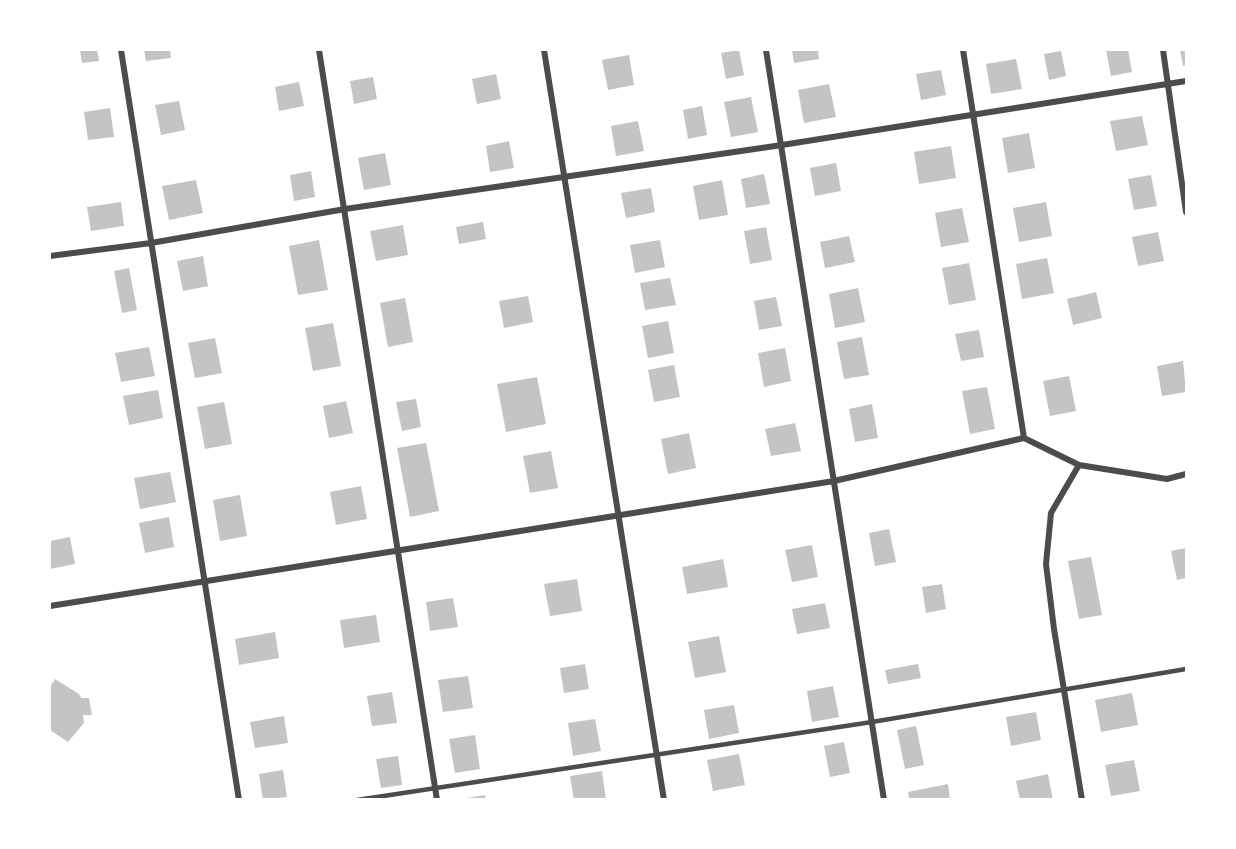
<!DOCTYPE html>
<style>
body{margin:0}
#map{position:relative;width:1236px;height:849px;overflow:hidden;background:#fff;font-family:"Exo 2",sans-serif}
canvas{display:block}
.frame{position:absolute;inset:0;border:51px solid #fff;pointer-events:none}
</style>
<div id="map">
<canvas width="1236" height="849"></canvas>
<div class="frame"></div>
</div>
<script>
const context = document.querySelector('canvas').getContext('2d');
context.lineJoin = 'round';
function paint(path, color) { context.fillStyle = color; context.fill(path, 'evenodd'); }
const shape = rows => new Path2D(rows.map(r => 'M' + r).join(''));
function stroke(path, color, width, dash) { context.strokeStyle = color; context.lineWidth = width; context.lineCap = dash ? 'butt' : 'round'; context.setLineDash(dash || []); context.stroke(path); }
paint(shape([
 [80,50,97,50,99,61,82,63],
 [144,50,170,50,171,58,146,61],
 [739,50,744,75,726,79,721,53],
 [792,50,818,50,819,59,794,63],
 [1106,50,1128,50,1132,72,1111,76],
 [1180,50,1186,50,1186,65,1183,66],
 [1061,51,1066,76,1049,80,1044,54],
 [629,55,634,85,608,90,602,60],
 [1016,59,1022,89,991,94,986,64],
 [941,70,946,95,921,100,916,74],
 [496,74,501,99,477,104,472,79],
 [373,77,377,99,354,104,350,81],
 [299,82,304,106,279,111,275,87],
 [829,84,836,117,804,123,798,90],
 [751,97,758,132,731,137,724,102],
 [179,101,185,130,161,135,155,105],
 [702,106,707,135,688,139,683,110],
 [110,108,114,137,88,140,84,112],
 [1142,116,1148,145,1116,151,1110,121],
 [638,121,644,151,616,156,611,126],
 [1029,133,1035,168,1008,173,1002,138],
 [509,141,514,168,490,172,486,146],
 [951,146,956,178,919,184,914,152],
 [385,153,391,185,364,190,358,158],
 [836,163,841,191,815,196,810,168],
 [311,171,315,197,294,201,290,175],
 [764,174,770,204,746,208,741,179],
 [1151,175,1157,206,1134,210,1128,179],
 [196,180,203,213,169,220,162,186],
 [722,180,728,215,699,220,693,186],
 [651,188,655,212,626,218,621,193],
 [121,202,124,226,91,231,87,207],
 [1046,202,1052,236,1019,242,1013,208],
 [962,208,969,242,941,247,935,213],
 [483,222,486,239,459,244,456,227],
 [403,225,408,255,376,261,370,231],
 [766,227,772,260,750,264,744,231],
 [1158,232,1164,261,1138,266,1132,237],
 [849,236,855,262,825,268,820,242],
 [319,240,328,290,298,295,289,246],
 [660,240,665,267,635,273,630,245],
 [203,256,208,286,183,291,177,261],
 [1047,258,1054,293,1022,299,1016,264],
 [969,263,976,300,949,305,942,268],
 [129,268,137,310,122,313,114,271],
 [670,278,676,305,645,310,640,283],
 [858,288,865,322,835,328,829,294],
 [1096,292,1102,318,1073,325,1067,299],
 [528,296,533,322,504,328,499,301],
 [776,297,782,326,759,330,754,301],
 [405,298,413,342,388,347,380,303],
 [668,321,674,353,648,358,642,326],
 [333,323,341,366,313,371,305,328],
 [979,330,984,357,961,361,955,334],
 [862,337,869,375,844,379,837,342],
 [215,338,222,373,195,378,188,343],
 [149,347,155,376,121,382,115,353],
 [785,348,791,381,764,387,758,353],
 [1183,361,1186,392,1162,396,1157,366],
 [674,365,680,397,654,402,648,370],
 [1069,376,1076,411,1050,416,1043,381],
 [537,377,546,424,506,432,497,384],
 [987,387,995,429,970,434,962,391],
 [158,390,163,418,129,425,123,396],
 [416,399,421,427,402,431,396,402],
 [346,401,353,433,329,438,323,406],
 [224,402,232,444,205,449,197,407],
 [872,404,878,438,855,442,849,409],
 [795,423,801,451,771,456,765,429],
 [689,433,696,468,668,474,661,439],
 [426,443,439,511,410,517,397,448],
 [551,451,558,488,530,493,523,456],
 [170,472,176,502,140,509,134,478],
 [361,486,367,519,336,525,330,492],
 [240,495,247,536,220,541,213,500],
 [169,517,174,547,145,553,139,523],
 [889,529,896,562,875,566,869,533],
 [70,537,75,564,50,569,50,541],
 [812,545,818,577,792,582,785,550],
 [1186,548,1186,578,1177,580,1171,551],
 [1091,557,1102,615,1079,619,1068,561],
 [723,559,728,587,687,594,682,567],
 [577,579,582,611,550,616,544,584],
 [942,584,946,609,926,613,922,587],
 [453,598,458,627,430,631,426,602],
 [825,603,830,628,797,634,792,609],
 [376,615,380,642,344,648,340,620],
 [275,632,279,658,239,665,235,639],
 [719,636,726,672,695,678,688,642],
 [585,664,589,689,564,693,560,668],
 [918,664,921,678,888,684,885,670],
 [468,676,473,708,443,712,438,680],
 [55,679,79,694,81,698,89,698,92,715,83,715,84,723,68,742,50,730,50,687],
 [833,686,839,717,812,722,807,691],
 [392,692,397,723,372,726,367,696],
 [1132,693,1138,725,1101,732,1095,700],
 [734,705,739,733,709,739,704,710],
 [1036,712,1041,740,1011,746,1006,717],
 [284,716,288,743,255,748,250,722],
 [595,719,601,751,573,756,568,723],
 [916,726,924,765,905,769,897,730],
 [475,735,480,769,455,773,449,739],
 [844,742,850,773,830,777,824,746],
 [739,754,745,785,713,791,707,760],
 [398,756,402,785,381,788,376,759],
 [1134,760,1140,791,1111,796,1105,765],
 [283,770,287,797,263,800,259,774],
 [602,771,606,800,574,800,570,776],
 [1048,774,1053,800,1020,800,1016,781],
 [948,784,950,800,909,800,908,792],
 [485,795,486,800,467,800,467,798]
]), '#c4c4c4');
stroke(shape([
 [357,800,872,722,1186,669]
]), '#4c4c4c', 4.5);
stroke(shape([
 [121,50,239,800],
 [319,50,437,800],
 [544,50,664,800],
 [766,50,884,800],
 [963,50,1024,438],
 [1163,50,1186,212],
 [50,256,151,243,345,209,782,145,1186,81],
 [1024,438,1079,465,1167,479,1186,474],
 [1079,465,1051,513,1046,564,1054,629,1082,800],
 [50,606,834,481,1024,438]
]), '#4c4c4c', 6);
</script>
